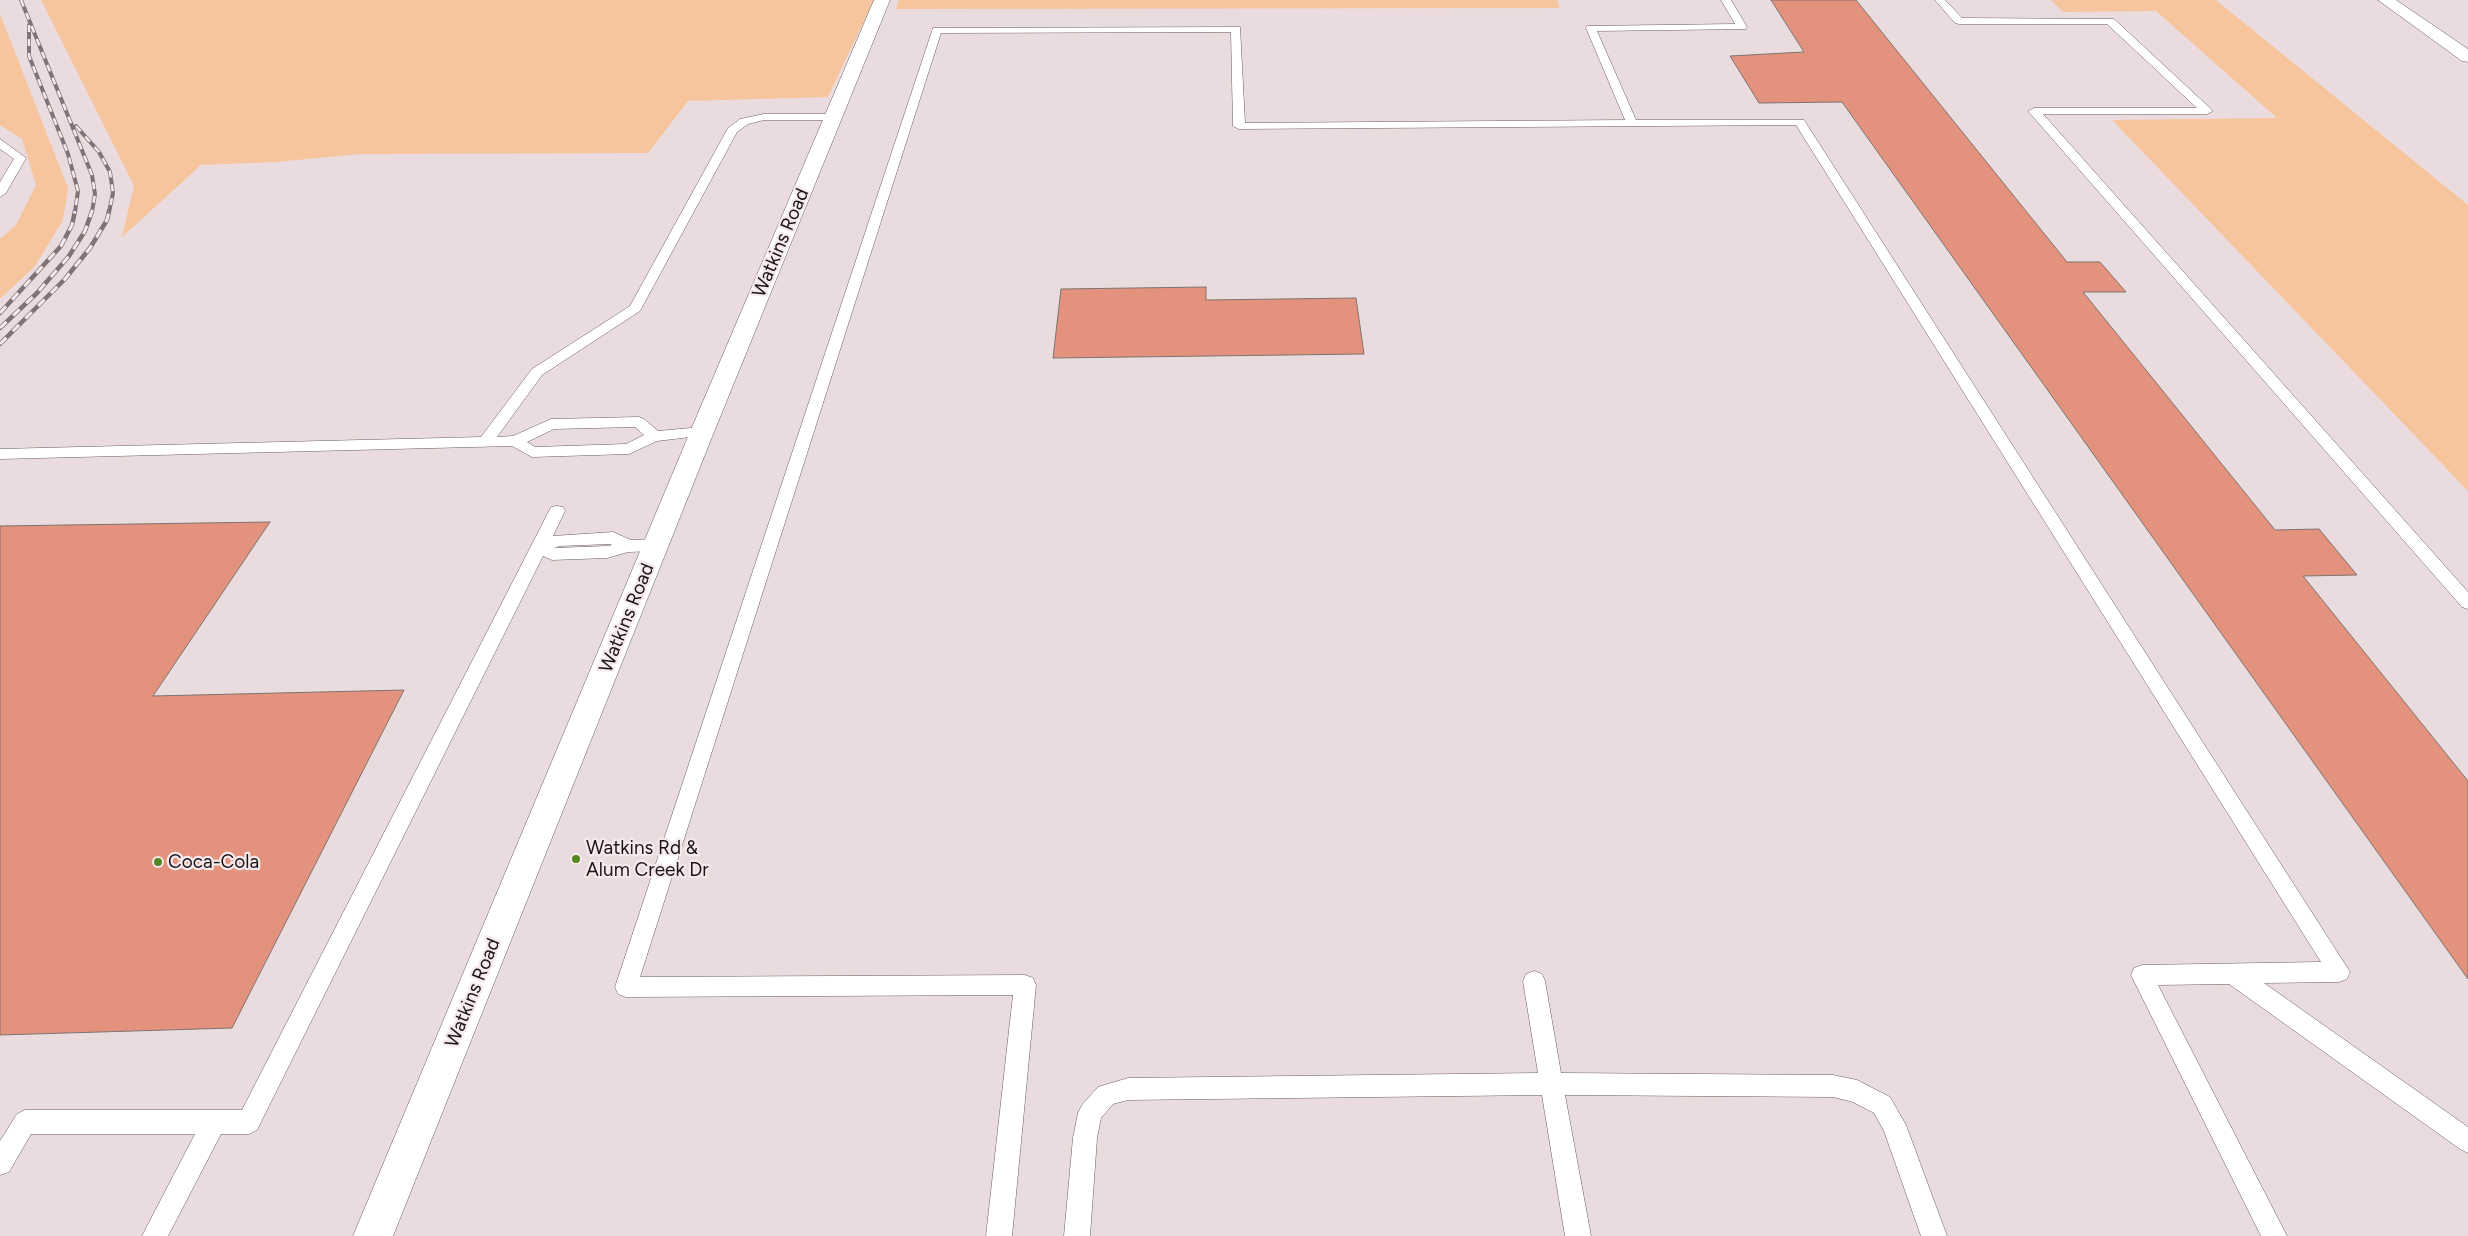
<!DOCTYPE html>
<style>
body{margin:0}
canvas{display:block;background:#eadcde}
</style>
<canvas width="2468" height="1236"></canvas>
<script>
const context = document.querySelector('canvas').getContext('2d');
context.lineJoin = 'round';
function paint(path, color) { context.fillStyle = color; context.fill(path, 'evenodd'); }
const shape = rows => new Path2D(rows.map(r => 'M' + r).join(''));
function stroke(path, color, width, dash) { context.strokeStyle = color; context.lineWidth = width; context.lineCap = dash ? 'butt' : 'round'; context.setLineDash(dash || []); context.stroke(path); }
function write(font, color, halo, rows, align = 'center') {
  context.font = font + ' Figtree,sans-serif'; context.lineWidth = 4.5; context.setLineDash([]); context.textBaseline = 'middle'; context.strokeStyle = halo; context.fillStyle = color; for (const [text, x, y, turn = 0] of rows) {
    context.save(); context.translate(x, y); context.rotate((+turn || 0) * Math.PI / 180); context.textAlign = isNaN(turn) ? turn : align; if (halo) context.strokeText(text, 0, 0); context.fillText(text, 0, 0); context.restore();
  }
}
paint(shape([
 [41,0,874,0,828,97,688,101,648,153,360,154,276,162,201,165,122,237,134,186],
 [899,0,1557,0,1560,8,896,9],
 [2051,0,2216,0,2468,205,2468,491,2112,120,2277,118,2156,11,2063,12],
 [0,14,68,188,63,220,35,266,0,299,0,239,16,225,36,185,22,139,0,125]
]), '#f6c59d');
const building = shape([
 [1771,0,1856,0,2067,262,2100,262,2126,292,2083,292,2275,530,2319,529,2357,575,2303,576,2468,781,2468,979,1842,102,1759,103,1730,56,1804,52,1771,0],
 [1206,287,1206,300,1356,298,1364,354,1053,358,1061,289,1206,287],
 [270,522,153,696,404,690,232,1028,0,1035,0,526,270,522]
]);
paint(building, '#e2927d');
stroke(building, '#7e7370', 1);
const service = shape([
 [1721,0,1731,0,1747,27,1746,29,1597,31,1636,120,1804,120,2350,972,2347,979,2339,982,2264,983,2468,1127,2468,1153,2460,1149,2229,984,2158,985,2287,1236,2261,1236,2131,975,2134,968,2142,965,2321,962,1796,125,1239,129,1233,126,1231,32,941,33,640,977,1025,975,1033,978,1036,985,1012,1236,986,1236,1013,995,626,997,618,994,615,987,933,28,1240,27,1245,123,1625,120,1586,28,1587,26,1735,24,1721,0],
 [1935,0,1945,0,1962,18,2114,19,2211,109,2213,111,2207,114,2043,114,2468,592,2468,609,2462,607,2028,111,2034,108,2197,108,2107,24,1959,24,1955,23,1935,0],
 [764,114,833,114,839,117,833,120,764,120,748,124,737,132,640,311,542,375,497,437,513,436,551,419,639,417,644,419,658,431,702,427,707,429,710,432,707,435,657,441,629,454,532,457,512,446,0,459,0,449,481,437,532,369,630,306,728,128,740,119,764,114],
 [635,427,644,435,626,444,535,447,527,442,554,429,635,427],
 [0,139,26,158,6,193,0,197,0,182,14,159,0,149,0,139],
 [557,506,563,507,565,511,553,536,613,532,631,540,656,539,662,541,664,545,662,549,656,551,628,552,607,558,552,560,543,556,257,1130,249,1134,221,1134,168,1236,142,1236,195,1134,31,1134,9,1172,0,1175,0,1141,17,1114,25,1110,242,1110,549,511,551,507,557,506],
 [610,544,612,545,607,546,554,548,560,546,610,544],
 [1534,971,1542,974,1545,981,1561,1073,1833,1075,1857,1080,1890,1097,1906,1125,1947,1236,1921,1236,1884,1131,1874,1113,1853,1102,1833,1097,1565,1095,1591,1236,1565,1236,1542,1095,1128,1100,1113,1104,1101,1118,1097,1138,1090,1236,1064,1236,1073,1138,1078,1113,1082,1105,1098,1087,1128,1078,1538,1073,1523,981,1526,974,1534,971]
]);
const minor = shape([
 [2378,0,2396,0,2468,49,2468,62,2462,61,2378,0]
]);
const tertiary = shape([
 [874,0,890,0,714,432,393,1236,353,1236,690,432,874,0]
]);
stroke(service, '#695d5e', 1);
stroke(minor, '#695d5e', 1);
stroke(tertiary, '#695d5e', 1);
paint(service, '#fff');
paint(minor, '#fff');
paint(tertiary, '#fff');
const railFar1 = shape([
 [21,0,92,175,95,194,92,212],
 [29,25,29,56,68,154,78,191,75,212],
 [76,126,99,152,110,172,113,193,109,212]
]);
const rail = shape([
 [0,313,61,246,72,225,75,211],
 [0,328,37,293,69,256,85,231,92,211],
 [0,344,65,279,90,248,107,220,109,211]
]);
stroke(railFar1, '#7e7476', 4);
stroke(rail, '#7e7476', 4.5);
stroke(railFar1, '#f7e9eb', 2.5, [7]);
stroke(rail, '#f7e9eb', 3, [9]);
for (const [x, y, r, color] of [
 [576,859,5,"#508823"],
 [158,862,5,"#508823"]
]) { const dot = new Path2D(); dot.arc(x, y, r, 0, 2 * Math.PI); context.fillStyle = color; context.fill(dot); stroke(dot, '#f7e9eb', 2); }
write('19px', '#1a1516', '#f7e9eb', [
 ["Watkins Road",781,243,-67],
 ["Watkins Road",627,618,-68],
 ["Watkins Road",473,993,-68]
]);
write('19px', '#1a1516', '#f7e9eb', [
 ["Watkins Rd &",586,848],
 ["Alum Creek Dr",586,870],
 ["Coca-Cola",168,862]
], 'left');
</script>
